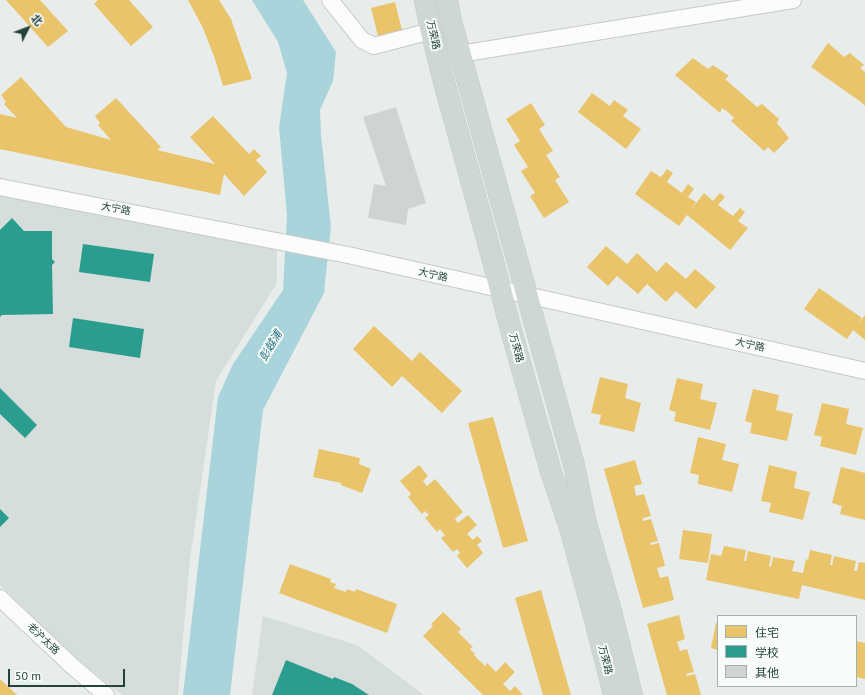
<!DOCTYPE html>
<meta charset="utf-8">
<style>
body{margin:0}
#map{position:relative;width:865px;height:695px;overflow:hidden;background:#e8edeb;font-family:"PT Sans","Noto Sans SC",sans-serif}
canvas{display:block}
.legend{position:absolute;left:717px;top:615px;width:140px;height:72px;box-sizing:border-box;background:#f7fbf9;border:1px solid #a3b1ad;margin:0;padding:5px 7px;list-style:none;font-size:12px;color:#24423a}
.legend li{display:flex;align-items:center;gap:8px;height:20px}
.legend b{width:20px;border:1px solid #a3b1ad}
.north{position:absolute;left:8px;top:8px;width:40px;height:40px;-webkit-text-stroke:3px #f7fbf9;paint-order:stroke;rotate:48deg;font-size:11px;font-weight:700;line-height:16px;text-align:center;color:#24423a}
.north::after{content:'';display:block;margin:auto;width:14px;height:18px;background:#24423a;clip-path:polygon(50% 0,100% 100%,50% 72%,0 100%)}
.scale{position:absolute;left:8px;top:669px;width:117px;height:18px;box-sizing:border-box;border:2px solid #24423a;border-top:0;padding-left:5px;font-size:12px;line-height:14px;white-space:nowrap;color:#24423a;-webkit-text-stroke:3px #f7fbf9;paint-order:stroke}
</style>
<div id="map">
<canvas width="865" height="695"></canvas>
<ul class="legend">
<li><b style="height:11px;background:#e9c46a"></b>住宅</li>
<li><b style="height:11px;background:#2a9d8f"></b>学校</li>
<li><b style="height:11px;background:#cfd4d2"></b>其他</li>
</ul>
<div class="north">北</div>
<div class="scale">50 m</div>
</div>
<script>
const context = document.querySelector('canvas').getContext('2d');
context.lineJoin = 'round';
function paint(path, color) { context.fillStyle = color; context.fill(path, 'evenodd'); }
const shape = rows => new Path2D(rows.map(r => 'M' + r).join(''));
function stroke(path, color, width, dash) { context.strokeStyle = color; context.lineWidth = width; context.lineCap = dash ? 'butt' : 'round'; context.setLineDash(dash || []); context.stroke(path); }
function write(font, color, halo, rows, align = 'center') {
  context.font = font + ' "PT Sans","Noto Sans SC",sans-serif'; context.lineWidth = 4; context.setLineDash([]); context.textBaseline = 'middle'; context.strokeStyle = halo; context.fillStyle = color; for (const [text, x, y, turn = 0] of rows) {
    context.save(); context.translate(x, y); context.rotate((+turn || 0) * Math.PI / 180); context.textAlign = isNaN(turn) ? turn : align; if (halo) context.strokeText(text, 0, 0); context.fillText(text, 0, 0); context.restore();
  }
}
paint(shape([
 [0,194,277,248,277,283,216,381,190,559,178,695,122,695,75,657,0,585],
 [263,616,357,645,424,695,252,695]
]), '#d6dedb');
paint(shape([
 [252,0,303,0,336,52,333,81,320,110,321,135,331,227,324,293,263,410,230,695,183,695,218,397,233,364,283,290,287,216,279,127,287,73,278,42]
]), '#a9d4db');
paint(shape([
 [6,0,40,0,68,31,48,47],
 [98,0,129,0,153,27,131,46,94,4],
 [188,0,219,0,231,19,252,79,223,86,215,59,203,28],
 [395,2,402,30,378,36,371,8],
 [828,43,844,57,850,53,864,65,860,68,865,72,865,106,861,102,811,67],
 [693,58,708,69,713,65,729,76,725,79,757,107,762,104,779,119,777,123,789,138,774,153,768,147,764,151,731,121,734,118,728,112,722,108,720,113,675,75],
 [21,77,66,127,111,140,98,125,100,123,95,116,116,98,161,147,157,150,215,164,190,137,213,116,249,154,254,149,261,156,256,160,267,172,244,196,224,174,220,195,0,149,0,114,17,118,4,104,6,102,1,95],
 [592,93,610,106,614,100,628,110,623,116,641,129,626,149,578,112],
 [531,103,545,125,539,129,553,151,546,155,560,177,555,180,569,202,544,218,530,196,535,193,521,171,528,167,514,145,520,141,506,119],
 [667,169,673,173,667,182,682,193,688,184,694,189,688,197,696,202,690,211,704,193,713,201,720,193,725,197,718,205,733,216,740,208,745,212,738,221,748,228,730,250,687,215,679,226,635,194,651,171,661,177],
 [606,246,627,264,637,253,657,272,666,262,686,279,695,269,716,287,696,309,676,291,666,302,647,284,638,294,617,276,608,286,587,267],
 [819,288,862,318,856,327,865,315,865,340,853,330,847,339,804,309],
 [374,326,412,361,420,352,462,391,442,413,402,376,392,387,353,349],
 [600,377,628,384,625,398,641,403,634,432,599,424,601,415,591,413],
 [677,378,703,384,700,399,717,403,710,430,674,421,676,412,669,410],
 [753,389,779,395,776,410,793,414,787,441,750,433,752,423,745,421],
 [822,403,849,409,846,424,863,428,856,455,820,446,822,437,814,435],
 [493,417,528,541,503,548,468,423],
 [698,437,726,444,722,460,739,464,732,492,698,484,699,475,690,473],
 [319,449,360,458,359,464,371,469,362,493,341,485,341,483,313,477],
 [635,460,642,484,634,486,636,496,644,494,651,516,643,518,643,521,651,519,658,541,650,543,650,545,659,543,665,566,657,568,660,578,668,576,674,600,643,608,604,469],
 [419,465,428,476,423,481,427,486,435,479,463,512,455,519,458,523,468,515,477,525,467,534,473,540,477,536,482,541,477,545,483,553,467,568,457,556,460,553,457,549,453,552,441,538,445,535,440,529,437,532,425,518,429,515,425,511,422,514,408,497,411,494,400,481],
 [769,465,797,472,794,488,810,492,803,520,769,512,771,503,761,501],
 [841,467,865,473,865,520,840,514,842,506,832,503],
 [683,530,712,534,708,563,679,559],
 [724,546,746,550,744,561,746,561,748,551,771,556,769,566,771,567,773,557,795,561,792,571,803,573,806,559,808,560,810,550,832,555,830,565,832,565,834,556,856,561,854,571,857,571,859,562,865,563,865,600,802,585,799,599,706,580,711,554,721,556],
 [290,564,331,579,330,582,336,584,334,588,346,592,347,589,355,592,356,589,397,604,387,633,279,593],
 [541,590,571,695,543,695,515,598],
 [443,612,461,629,458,632,473,647,470,649,475,654,474,655,485,666,487,663,496,672,505,662,515,672,503,684,510,691,515,686,523,695,483,695,423,636,433,626,431,624],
 [679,615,685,639,677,642,680,651,687,649,694,672,686,674,687,676,695,674,701,695,667,695,647,624],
 [716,623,718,623,718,650,711,648],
 [856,641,865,643,865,679,856,677],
 [0,679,17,695,0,695]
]), '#e9c46a');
paint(shape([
 [12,218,24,231,52,231,52,259,55,262,52,265,53,314,2,315,0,317,0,230],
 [83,244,154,254,150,282,79,272],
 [73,318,144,329,140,358,69,347],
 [0,388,37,425,25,438,0,414],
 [0,509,9,518,0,527],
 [286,660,333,679,334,677,352,684,369,695,272,695]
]), '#2a9d8f');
paint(shape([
 [396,107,426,203,408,209,406,225,368,218,374,184,386,186,363,117]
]), '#cfd4d2');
const minor = shape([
 [330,0,362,40,374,46,431,31],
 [460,54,793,0],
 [0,187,348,255,865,371],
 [0,598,71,665,106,695]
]);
const major = shape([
 [425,0,430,26,444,82,492,257,512,334,551,472,570,528,594,616,614,695],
 [447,0,451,21,466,75,574,465,586,523,611,611,632,695]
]);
stroke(minor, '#c5cac8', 18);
stroke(major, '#c3ccc9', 22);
stroke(minor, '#fcfcfc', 16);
stroke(major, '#cfd7d5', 21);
write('10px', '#24423a', '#f7fbf9', [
 ["万荣路",433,35,77],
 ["大宁路",116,209,11],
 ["大宁路",433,275,13],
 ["大宁路",750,345,13],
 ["万荣路",516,348,75],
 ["老沪太路",43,639,44],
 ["万荣路",605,660,76]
]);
write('italic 11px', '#1c6f80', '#f7fbf9', [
 ["彭越浦",271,346,-59]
]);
</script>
